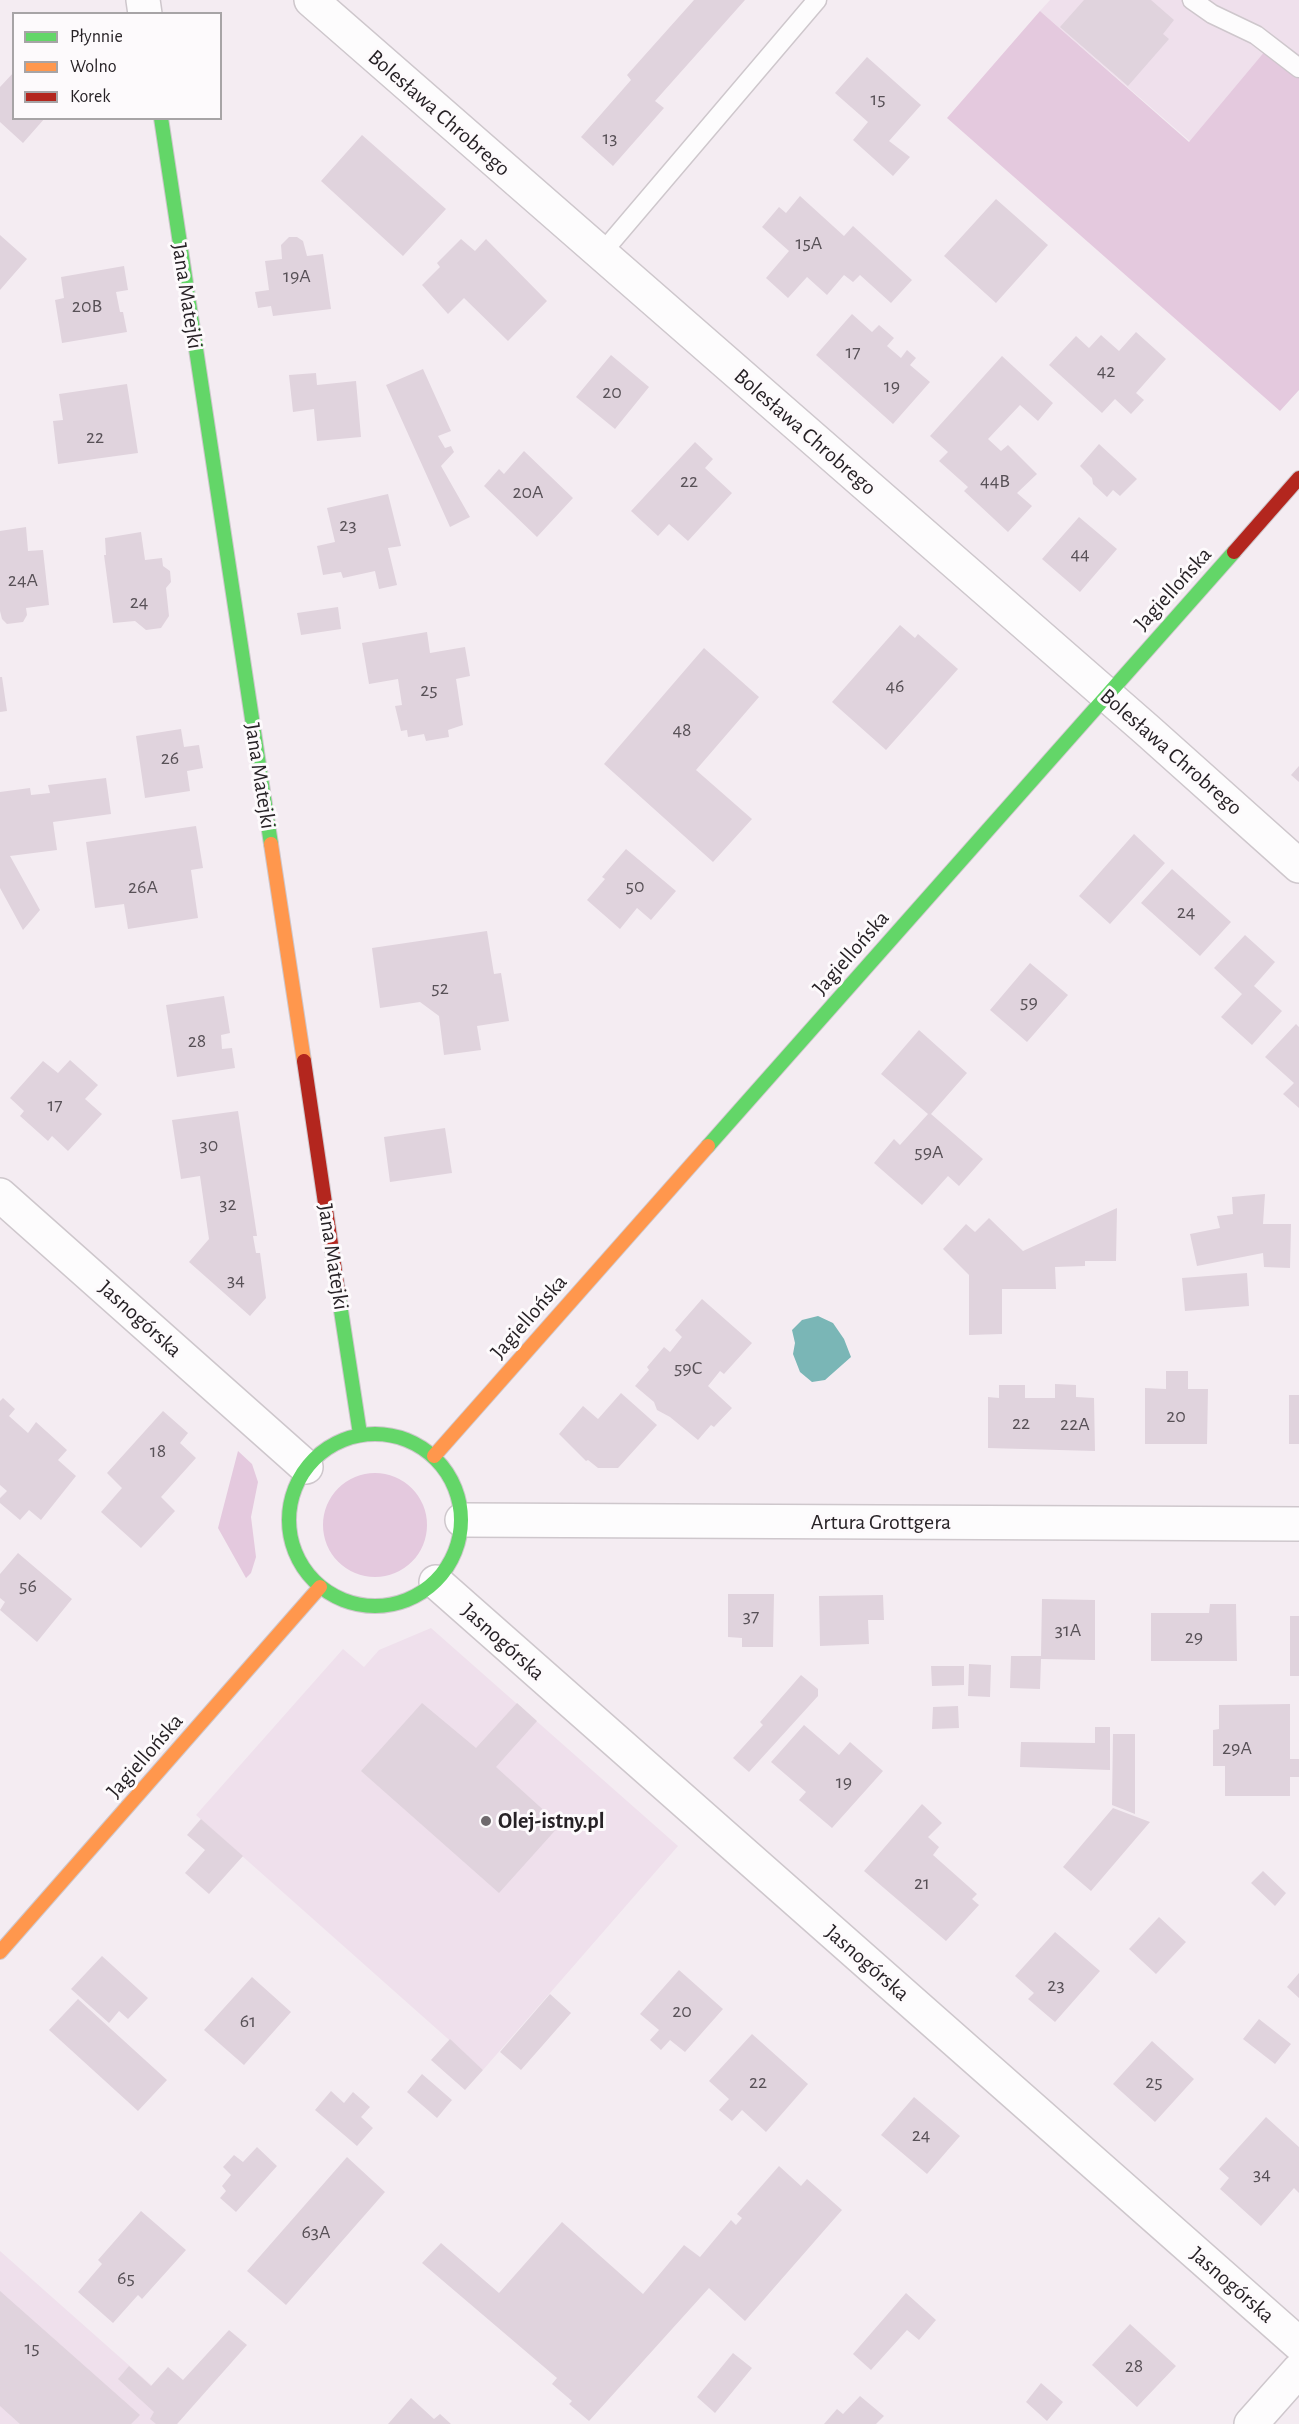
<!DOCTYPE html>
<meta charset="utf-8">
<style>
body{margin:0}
#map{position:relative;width:1299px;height:2424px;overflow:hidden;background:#f4ecf2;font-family:"Alegreya Sans",sans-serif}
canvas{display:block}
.legend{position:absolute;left:12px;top:12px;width:210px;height:108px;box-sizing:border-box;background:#fdfafc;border:2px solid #a7a4a6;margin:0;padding:8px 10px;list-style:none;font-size:18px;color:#272226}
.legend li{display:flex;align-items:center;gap:12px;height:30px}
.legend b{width:30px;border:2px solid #a7a4a6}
</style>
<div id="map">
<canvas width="1299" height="2424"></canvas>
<ul class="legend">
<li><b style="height:8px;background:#63d668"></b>Płynnie</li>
<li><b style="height:8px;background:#ff974d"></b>Wolno</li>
<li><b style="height:8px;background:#b3261e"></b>Korek</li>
</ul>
</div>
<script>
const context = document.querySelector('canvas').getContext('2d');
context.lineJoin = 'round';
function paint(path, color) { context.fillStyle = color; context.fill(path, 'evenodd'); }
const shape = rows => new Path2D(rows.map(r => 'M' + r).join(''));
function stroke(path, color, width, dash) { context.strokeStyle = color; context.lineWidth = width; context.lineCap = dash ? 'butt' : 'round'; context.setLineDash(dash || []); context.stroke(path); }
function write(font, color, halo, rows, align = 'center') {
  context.font = font + ' "Alegreya Sans",sans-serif'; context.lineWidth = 6; context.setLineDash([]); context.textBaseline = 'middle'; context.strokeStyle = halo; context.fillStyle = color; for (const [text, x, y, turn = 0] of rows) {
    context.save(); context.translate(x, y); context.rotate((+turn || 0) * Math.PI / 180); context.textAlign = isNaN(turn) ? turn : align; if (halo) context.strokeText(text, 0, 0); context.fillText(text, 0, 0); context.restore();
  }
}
paint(shape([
 [1050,0,1299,0,1299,236,1040,11],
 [431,1628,678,1846,483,2070,196,1815,343,1649,364,1667,379,1650],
 [0,2251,185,2415,177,2424,0,2424]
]), '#efe0ec');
paint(shape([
 [1040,11,1189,142,1266,50,1299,78,1299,390,1280,411,947,118],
 [238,1451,252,1464,258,1482,251,1517,256,1557,251,1573,246,1578,218,1528],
 '323 1525a52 52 0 1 1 104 0a52 52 0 1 1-104 0Z'
]), '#e4c9de');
paint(shape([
 [818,1316,833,1323,844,1339,851,1357,825,1380,812,1382,800,1372,793,1354,795,1343,792,1330,802,1320]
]), '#7ab6b6');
paint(shape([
 [694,0,745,0,655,101,664,108,613,166,581,137,631,80,627,75],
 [1084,0,1151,0,1174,20,1163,34,1169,39,1128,86,1060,27],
 [867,57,921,105,889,141,910,157,893,176,853,140,868,122,835,93],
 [14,72,14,118,45,118,23,143,0,122,0,87],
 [362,135,446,209,403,256,321,181],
 [800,196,844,236,853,226,912,280,891,303,860,275,853,282,844,275,827,295,807,277,788,298,766,278,789,251,762,227,779,207,786,213],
 [996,199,1048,245,996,303,944,256],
 [0,235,27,259,0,290],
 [289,237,297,237,303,241,307,256,323,254,331,309,273,316,271,306,258,308,255,292,269,290,265,261,282,259,281,245],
 [461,239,475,251,486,239,547,301,508,341,464,298,448,314,422,285,440,267,437,263],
 [124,266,128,290,116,292,120,312,123,312,127,332,62,343,55,300,64,298,61,277],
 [852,314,872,332,879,325,894,338,887,346,901,358,907,350,916,358,910,365,930,382,893,424,816,355],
 [1136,332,1166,359,1136,393,1144,400,1131,414,1115,399,1102,413,1049,365,1076,336,1089,348,1101,335,1119,351],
 [611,355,649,387,615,429,576,397],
 [1002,356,1053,403,1038,421,1020,405,988,439,1001,451,1008,445,1037,474,1017,493,1032,506,1008,532,964,491,968,487,939,461,948,452,930,436],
 [423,369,451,431,438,436,445,448,451,446,454,452,441,466,470,517,450,527,386,385],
 [316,373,317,385,356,381,361,437,317,441,314,409,293,412,289,375],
 [127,384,138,453,58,464,53,421,63,420,59,394],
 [695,442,713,459,705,468,732,493,688,541,669,524,658,536,631,511],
 [1099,444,1137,479,1120,496,1113,490,1107,497,1093,484,1092,478,1080,466],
 [524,451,573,498,537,537,484,486,499,469,504,474],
 [388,494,401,546,388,548,397,585,379,589,375,571,343,578,341,572,323,575,317,546,335,542,327,508],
 [1079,517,1117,549,1080,592,1042,559],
 [26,527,28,551,43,550,49,605,26,608,27,615,23,622,7,624,2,619,0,611,0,531],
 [141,532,145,560,162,558,163,566,170,571,171,582,166,588,169,616,161,628,146,630,135,621,113,623,104,555,106,555,105,538],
 [338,607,341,629,301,635,297,613],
 [900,625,915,638,918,634,958,669,886,750,832,702],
 [427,632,430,653,465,647,470,676,456,679,463,725,448,730,449,737,426,741,424,734,408,737,407,730,401,731,395,706,402,705,398,679,369,684,362,643],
 [704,648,759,697,696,770,752,819,713,862,604,764],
 [0,677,2,677,7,711,0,712],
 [181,729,184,747,199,745,203,768,187,771,190,791,145,798,136,736],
 [1299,766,1299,782,1291,775],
 [106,778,111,814,53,822,57,850,10,856,40,910,23,930,0,888,0,792,30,788,31,795,50,793,48,785],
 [196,826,203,868,191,870,198,918,128,929,124,904,95,908,86,842],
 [1134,834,1165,863,1110,924,1079,896],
 [626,849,676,891,651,920,637,908,620,929,587,900,605,879,602,877],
 [1172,869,1231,922,1200,956,1141,903],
 [487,931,494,974,501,973,509,1021,477,1026,481,1050,444,1055,439,1016,420,1002,380,1008,372,948],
 [1245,935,1275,962,1254,986,1282,1011,1252,1045,1221,1017,1242,994,1214,968],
 [1030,963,1068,995,1027,1042,990,1010],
 [224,996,230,1033,221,1035,222,1049,232,1048,235,1068,177,1077,166,1005],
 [1296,1024,1299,1027,1299,1108,1283,1094,1294,1083,1265,1057],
 [919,1030,967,1073,931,1114,983,1159,959,1186,948,1176,922,1205,874,1163,894,1139,900,1145,928,1114,881,1074],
 [70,1060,98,1085,85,1099,102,1114,68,1151,52,1136,48,1141,20,1116,24,1111,10,1098,43,1061,58,1073],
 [238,1111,257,1236,253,1236,256,1253,260,1253,266,1298,250,1316,189,1262,209,1239,200,1176,181,1179,172,1120],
 [445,1128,452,1173,390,1182,384,1137],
 [1265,1194,1263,1224,1291,1224,1290,1268,1264,1267,1263,1253,1197,1266,1190,1234,1220,1228,1217,1216,1233,1214,1232,1197],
 [1117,1208,1116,1261,1085,1261,1085,1266,1055,1267,1056,1289,1002,1289,1002,1334,969,1335,969,1275,943,1249,966,1224,975,1232,989,1218,1023,1251],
 [1247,1273,1249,1306,1185,1311,1182,1278],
 [702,1299,752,1343,724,1374,720,1371,708,1386,732,1408,714,1427,711,1425,698,1440,670,1417,657,1410,654,1402,635,1386,649,1370,647,1367,664,1347,670,1352,682,1337,675,1330],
 [1166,1371,1188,1371,1188,1389,1208,1389,1207,1444,1145,1444,1145,1388,1166,1389],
 [1055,1384,1076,1385,1076,1397,1094,1398,1095,1451,988,1448,988,1397,999,1398,999,1385,1025,1385,1025,1398,1055,1398],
 [621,1393,657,1425,618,1468,598,1468,588,1460,586,1461,559,1434,583,1406,598,1419],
 [1289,1395,1299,1395,1299,1444,1289,1444],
 [3,1398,15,1409,9,1416,28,1433,36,1422,67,1450,58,1460,76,1476,41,1520,29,1510,20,1520,0,1503,0,1498,7,1491,0,1485,0,1401],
 [163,1411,188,1433,180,1443,196,1458,161,1497,175,1511,141,1548,101,1512,122,1488,107,1473],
 [18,1553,72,1599,37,1642,0,1610,5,1602,0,1598,0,1574],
 [728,1594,774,1594,773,1647,742,1647,742,1638,728,1637],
 [883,1595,884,1620,868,1620,869,1644,820,1646,819,1596],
 [1042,1599,1095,1600,1095,1660,1041,1659,1040,1689,1010,1688,1011,1656,1041,1656],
 [1210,1604,1236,1604,1237,1661,1151,1661,1151,1613,1209,1613],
 [1290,1616,1299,1616,1299,1676,1290,1676],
 [969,1664,991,1665,990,1697,968,1696],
 [931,1666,964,1666,964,1685,932,1686],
 [801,1675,818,1689,818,1696,749,1772,733,1758,763,1725,760,1722],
 [422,1703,476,1748,517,1703,537,1721,496,1767,560,1825,499,1893,361,1771],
 [1290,1704,1290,1759,1299,1759,1299,1777,1290,1777,1290,1796,1225,1796,1225,1766,1213,1766,1213,1730,1219,1729,1219,1705],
 [958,1706,959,1728,932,1729,933,1707],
 [804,1725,839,1755,850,1742,883,1771,832,1828,799,1800,806,1792,771,1762],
 [1095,1727,1110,1727,1110,1770,1020,1767,1021,1742,1095,1743],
 [1113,1734,1135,1734,1135,1814,1112,1805],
 [922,1804,942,1823,928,1837,939,1847,933,1855,977,1894,972,1899,979,1905,946,1941,864,1871],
 [1113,1808,1150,1822,1091,1891,1063,1867],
 [201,1819,243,1856,209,1894,185,1873,205,1850,187,1835],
 [1263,1871,1286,1893,1275,1906,1251,1883],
 [1159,1917,1186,1942,1156,1974,1129,1949],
 [1055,1932,1100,1971,1055,2022,1028,1999,1034,1993,1015,1976],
 [102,1956,148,1998,128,2019,119,2011,109,2023,71,1989],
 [679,1970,723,2009,685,2052,670,2040,661,2050,650,2040,659,2030,640,2014],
 [1299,1973,1299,1998,1287,1987],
 [252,1977,291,2012,244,2065,204,2030],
 [550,1994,571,2013,521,2070,500,2052],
 [78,1999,167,2080,138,2111,49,2030],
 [1259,2019,1291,2044,1275,2064,1243,2039],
 [752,2034,808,2084,766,2132,742,2110,732,2121,719,2110,729,2099,709,2081],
 [450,2039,483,2070,465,2090,431,2060],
 [1152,2041,1194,2079,1155,2122,1113,2084],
 [422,2074,452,2100,437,2118,407,2092],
 [331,2091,344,2103,353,2092,370,2107,361,2117,373,2128,357,2146,315,2110],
 [914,2097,960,2136,927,2174,881,2135],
 [1266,2117,1299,2147,1299,2193,1294,2188,1261,2226,1220,2189,1229,2178,1219,2169],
 [257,2147,277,2166,236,2212,220,2198,226,2191,222,2186,231,2175,223,2167,234,2155,243,2162],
 [347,2157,385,2192,286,2305,247,2271],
 [779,2166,801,2186,807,2179,842,2210,745,2321,709,2288,589,2421,569,2404,572,2401,552,2384,557,2378,422,2263,441,2243,499,2293,562,2222,643,2294,684,2245,700,2257,731,2220,736,2225,742,2218,737,2214],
 [141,2211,186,2250,142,2299,138,2295,113,2323,78,2292,102,2264,98,2260],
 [0,2291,140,2415,131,2424,20,2424,0,2406],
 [906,2293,936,2320,919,2340,907,2330,871,2370,853,2354],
 [1130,2324,1176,2366,1137,2407,1092,2365],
 [229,2330,247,2345,177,2424,156,2424,150,2419,154,2412,118,2379,129,2366,151,2386,168,2367,183,2380],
 [733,2353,752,2368,715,2413,697,2397],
 [1041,2383,1063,2402,1047,2421,1026,2402],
 [860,2396,884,2416,876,2424,824,2424,837,2409,843,2414],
 [411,2398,434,2419,440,2414,451,2424,388,2424]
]), '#e0d3dd');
const lane = shape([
 [1192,0,1212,14,1256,35,1299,68],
 [601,254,817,0]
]);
const street = shape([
 [143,0,145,14],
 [311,0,1147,730,1299,866],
 [0,1195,306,1467],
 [462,1520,1299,1524],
 [436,1582,1299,2344],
 [1251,2424,1299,2370]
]);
const fast = shape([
 [161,118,271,844],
 [708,1146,1234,552],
 [338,1291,360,1434],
 '289 1520a86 86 0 1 1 172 0a86 86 0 1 1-172 0Z'
]);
const slow = shape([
 [271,844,304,1061],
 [434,1456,708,1146],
 [0,1952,320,1587]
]);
const jam = shape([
 [1234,552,1299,478],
 [304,1061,338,1291]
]);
stroke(lane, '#cec7cc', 21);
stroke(street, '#cec7cc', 36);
stroke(fast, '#cec7cc', 16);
stroke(slow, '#cec7cc', 16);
stroke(jam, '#cec7cc', 16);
stroke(lane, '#fdfcfd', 18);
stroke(street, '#fdfcfd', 33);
stroke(fast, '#63d668', 14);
stroke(slow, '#ff974d', 14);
stroke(jam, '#b3261e', 14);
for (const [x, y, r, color] of [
 [486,1821,6,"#6f696d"]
]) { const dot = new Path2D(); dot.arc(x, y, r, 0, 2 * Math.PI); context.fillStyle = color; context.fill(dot); stroke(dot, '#fdfafc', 2); }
write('20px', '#585157', null, [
 ["15",878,99],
 ["13",610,138],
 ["15A",809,243],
 ["19A",297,276],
 ["20B",87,306],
 ["17",853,352],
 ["42",1106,371],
 ["19",892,386],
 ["20",612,392],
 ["22",95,437],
 ["22",689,481],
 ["44B",995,481],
 ["20A",528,492],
 ["23",348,525],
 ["44",1080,554],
 ["24A",23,580],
 ["24",139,602],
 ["46",895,686],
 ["25",429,690],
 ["48",682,730],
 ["26",170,758],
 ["50",635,886],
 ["26A",143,887],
 ["24",1186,912],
 ["52",440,988],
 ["59",1029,1002],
 ["28",197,1041],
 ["17",55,1105],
 ["30",209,1145],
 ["59A",929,1152],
 ["32",228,1204],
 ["34",236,1280],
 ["59C",688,1368],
 ["20",1176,1416],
 ["22",1021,1423],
 ["22A",1075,1424],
 ["18",158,1451],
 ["56",28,1586],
 ["37",751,1616],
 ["31A",1068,1630],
 ["29",1194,1637],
 ["29A",1237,1748],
 ["19",844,1782],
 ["21",922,1883],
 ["23",1056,1985],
 ["20",682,2011],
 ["61",248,2021],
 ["22",758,2082],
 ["25",1154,2082],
 ["24",921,2135],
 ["34",1262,2174],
 ["63A",316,2232],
 ["65",126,2278],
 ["15",32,2348],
 ["28",1134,2366]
]);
write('22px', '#272226', '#fdfafc', [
 ["Bolesława Chrobrego",439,113,41],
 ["Jana Matejki",187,296,81],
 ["Bolesława Chrobrego",805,432,41],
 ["Jagiellońska",1173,589,-48],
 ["Bolesława Chrobrego",1171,752,41],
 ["Jana Matejki",260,776,81],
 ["Jagiellońska",851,953,-49],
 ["Jana Matejki",333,1257,81],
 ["Jagiellońska",529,1317,-49],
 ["Jasnogórska",140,1319,42],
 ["Artura Grottgera",881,1522],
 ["Jasnogórska",503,1642,42],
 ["Jagiellońska",145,1756,-49],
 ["Jasnogórska",867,1963,41],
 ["Jasnogórska",1232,2285,41]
]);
write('bold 22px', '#272226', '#fdfafc', [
 ["Olej-istny.pl",498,1821]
], 'left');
</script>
